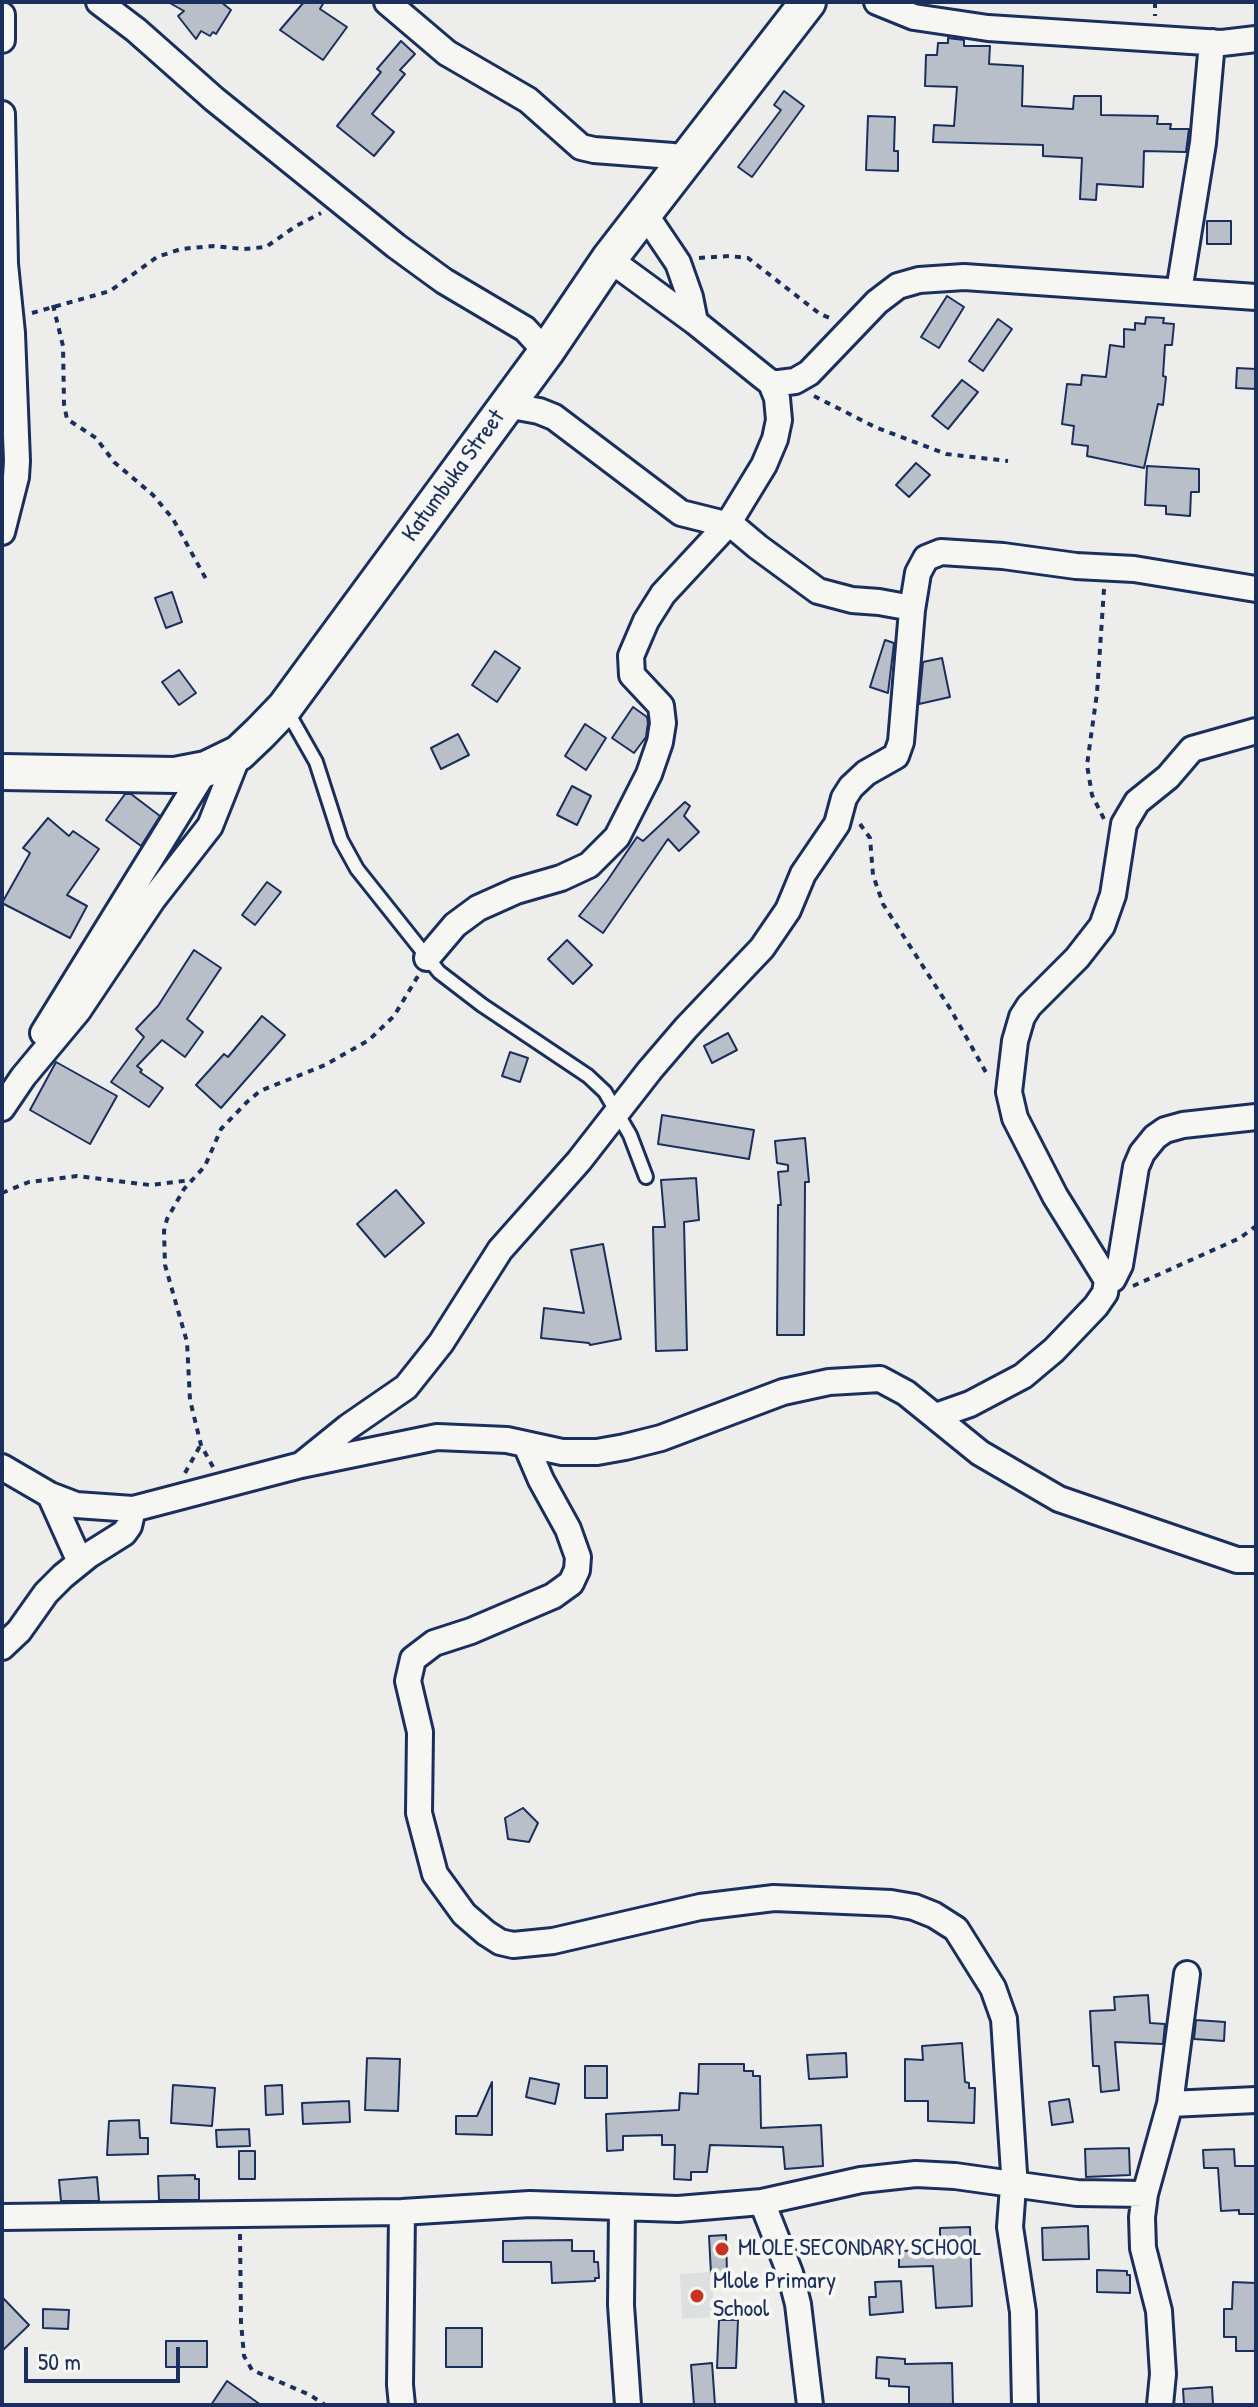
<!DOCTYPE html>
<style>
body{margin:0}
#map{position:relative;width:1258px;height:2407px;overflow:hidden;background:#edeeec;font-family:"Patrick Hand",sans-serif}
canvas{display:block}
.frame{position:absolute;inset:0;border:4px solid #1b2f5e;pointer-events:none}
.scale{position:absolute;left:24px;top:2347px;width:156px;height:36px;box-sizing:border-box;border:4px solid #1b2f5e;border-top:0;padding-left:10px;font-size:24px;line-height:28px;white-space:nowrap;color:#1b2f5e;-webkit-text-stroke:6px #f6f6f2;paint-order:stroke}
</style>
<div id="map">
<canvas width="1258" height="2407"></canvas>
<div class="frame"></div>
<div class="scale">50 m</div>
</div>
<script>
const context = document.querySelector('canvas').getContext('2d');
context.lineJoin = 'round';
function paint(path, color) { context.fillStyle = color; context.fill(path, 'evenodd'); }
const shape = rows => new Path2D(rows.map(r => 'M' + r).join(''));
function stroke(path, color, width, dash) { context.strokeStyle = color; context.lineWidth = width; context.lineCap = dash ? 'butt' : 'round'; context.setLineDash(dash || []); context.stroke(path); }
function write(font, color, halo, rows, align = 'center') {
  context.font = font + ' "Patrick Hand",sans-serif'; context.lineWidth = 8; context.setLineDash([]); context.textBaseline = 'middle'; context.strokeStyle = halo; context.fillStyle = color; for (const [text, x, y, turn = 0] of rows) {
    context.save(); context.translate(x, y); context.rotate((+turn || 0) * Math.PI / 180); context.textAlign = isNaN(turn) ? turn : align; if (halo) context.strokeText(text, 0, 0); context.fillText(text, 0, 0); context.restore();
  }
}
paint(shape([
 [712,2272,714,2317,682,2319,680,2274]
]), '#dde0e1');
const building = shape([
 [168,2,221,2,231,10,216,34,213,32,210,36,201,31,196,39,178,16,184,11,168,2],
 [304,2,324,2,320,9,347,27,323,60,280,30,304,2],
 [948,38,964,40,964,46,990,46,989,64,1023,66,1022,106,1073,109,1074,96,1101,96,1101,115,1158,116,1157,124,1171,124,1170,129,1189,129,1186,152,1144,151,1143,187,1097,184,1096,200,1080,199,1082,158,1043,156,1043,145,933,142,934,125,954,126,957,87,925,86,926,55,937,55,938,43,948,43,948,38],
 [401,41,415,54,400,70,405,74,372,114,394,132,374,156,337,126,381,72,377,69,401,41],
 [784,91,804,106,752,177,738,167,781,110,774,105,784,91],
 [868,116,895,117,894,151,898,151,898,171,866,170,868,116],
 [1207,221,1231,221,1231,244,1207,244,1207,221],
 [947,296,964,307,939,348,921,337,947,296],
 [1146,317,1164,318,1163,323,1174,324,1172,345,1165,345,1163,376,1166,377,1163,405,1158,404,1144,468,1087,456,1088,446,1072,444,1074,426,1062,424,1067,384,1081,385,1082,375,1106,377,1110,345,1124,347,1124,329,1135,330,1135,323,1145,324,1146,317],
 [998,319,1012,329,983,371,969,361,998,319],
 [1237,368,1256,369,1256,389,1236,388,1237,368],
 [962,380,978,392,948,429,932,416,962,380],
 [916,463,930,475,909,497,896,485,916,463],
 [1147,466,1199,469,1199,492,1191,492,1190,516,1166,514,1166,506,1145,505,1147,466],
 [172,592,182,622,166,628,155,598,172,592],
 [885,640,894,643,888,693,870,687,885,640],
 [495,651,520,668,497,702,472,685,495,651],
 [942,658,950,697,919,704,923,662,942,658],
 [179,670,196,693,179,705,162,682,179,670],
 [633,707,647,717,648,723,646,737,634,753,612,738,633,707],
 [585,724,606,738,586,770,565,756,585,724],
 [458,734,469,755,441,769,431,748,458,734],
 [572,786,591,796,577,825,557,815,572,786],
 [125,794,131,794,160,816,141,846,106,820,125,794],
 [685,802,690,806,684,816,699,832,679,851,668,839,603,933,579,916,607,881,637,837,643,841,685,802],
 [48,818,69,836,73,831,99,849,67,895,87,906,70,938,2,903,30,853,23,848,48,818],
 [267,882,281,892,255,925,242,915,267,882],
 [567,940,592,965,573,984,548,959,567,940],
 [194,950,221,968,187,1019,203,1032,185,1057,162,1040,137,1066,142,1070,140,1072,163,1088,149,1107,111,1082,144,1037,136,1029,158,1006,194,950],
 [262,1016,285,1035,221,1108,196,1085,224,1054,228,1057,262,1016],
 [728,1033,737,1050,712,1063,704,1046,728,1033],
 [510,1052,528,1058,520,1082,502,1076,510,1052],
 [56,1062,117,1096,90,1144,30,1110,56,1062],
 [662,1115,754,1130,749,1159,658,1144,662,1115],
 [805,1138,809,1182,805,1182,804,1335,777,1335,778,1205,781,1205,778,1172,788,1171,788,1165,777,1163,775,1141,805,1138],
 [696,1178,699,1220,684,1222,687,1350,656,1351,653,1227,665,1227,661,1180,696,1178],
 [396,1190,424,1223,385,1257,357,1224,396,1190],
 [603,1244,621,1339,590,1345,589,1343,541,1338,544,1308,584,1313,571,1250,603,1244],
 [523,1808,538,1823,529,1842,508,1839,505,1818,523,1808],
 [1148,1995,1150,2023,1165,2024,1163,2044,1115,2042,1119,2090,1101,2092,1099,2066,1093,2066,1090,2011,1115,2010,1114,1997,1148,1995],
 [1196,2020,1225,2022,1224,2041,1194,2039,1196,2020],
 [962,2043,965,2082,969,2083,969,2088,975,2088,974,2123,928,2121,928,2101,905,2101,905,2059,923,2060,922,2046,962,2043],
 [846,2053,847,2077,809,2079,807,2055,846,2053],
 [367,2058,400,2059,398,2111,365,2110,367,2058],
 [699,2064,744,2064,744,2071,753,2071,753,2076,760,2076,761,2128,821,2125,823,2166,785,2169,783,2147,710,2145,707,2172,691,2172,691,2180,674,2179,675,2145,662,2145,662,2135,623,2136,623,2150,607,2151,606,2114,679,2110,680,2093,698,2094,699,2064],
 [585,2066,607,2066,607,2098,585,2098,585,2066],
 [530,2078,559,2084,555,2104,526,2097,530,2078],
 [492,2082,492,2135,456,2134,456,2116,477,2116,492,2082],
 [173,2085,215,2088,212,2126,171,2123,173,2085],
 [282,2085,283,2114,266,2115,265,2086,282,2085],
 [1069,2099,1073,2122,1052,2125,1049,2102,1069,2099],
 [349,2101,350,2122,303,2124,302,2103,349,2101],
 [139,2120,140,2138,148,2138,148,2154,107,2155,109,2121,139,2120],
 [249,2129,250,2146,217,2147,216,2130,249,2129],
 [1129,2148,1130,2175,1086,2177,1085,2149,1129,2148],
 [1234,2149,1235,2166,1256,2166,1256,2214,1239,2214,1239,2210,1221,2211,1218,2168,1204,2168,1203,2150,1234,2149],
 [239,2151,255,2151,255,2179,239,2179,239,2151],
 [195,2175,195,2179,199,2179,199,2200,159,2200,158,2176,195,2175],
 [97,2177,99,2201,61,2201,59,2180,97,2177],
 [1088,2226,1089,2259,1043,2260,1042,2228,1088,2226],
 [970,2227,972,2306,936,2308,933,2266,899,2267,899,2251,940,2250,940,2228,970,2227],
 [726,2235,727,2273,711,2274,709,2236,726,2235],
 [572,2240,572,2251,594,2251,594,2262,598,2262,599,2278,595,2278,595,2281,552,2283,551,2262,503,2262,503,2241,572,2240],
 [1097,2270,1127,2271,1127,2275,1130,2275,1130,2293,1097,2292,1097,2270],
 [901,2281,903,2312,870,2315,869,2297,876,2297,875,2282,901,2281],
 [1233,2282,1256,2283,1256,2351,1236,2351,1236,2337,1224,2337,1224,2309,1232,2309,1233,2282],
 [2,2297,29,2325,2,2351,2,2297],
 [43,2309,69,2310,68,2329,43,2328,43,2309],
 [719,2320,738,2320,736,2368,717,2368,719,2320],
 [446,2328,482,2328,482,2367,446,2367,446,2328],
 [166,2341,207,2341,207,2367,166,2367,166,2341],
 [877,2357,905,2359,905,2364,952,2363,953,2405,909,2405,909,2387,889,2386,889,2379,876,2378,877,2357],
 [712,2363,715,2405,694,2405,691,2365,712,2363],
 [227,2381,261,2405,211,2405,227,2381],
 [1212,2387,1213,2405,1184,2405,1183,2389,1212,2387]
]);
paint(building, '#b9bfc8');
stroke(building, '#1b2f5e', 2);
const service = shape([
 [286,709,316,762,341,840,357,869,439,972,482,1005,588,1076,605,1092,630,1135,646,1177]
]);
const minor = shape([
 [99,2,136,30,214,99,396,246,444,281,525,329,546,352],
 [387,2,447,53,528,100,581,147,594,150,673,156,684,164],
 [877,2,914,17,988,28,1222,43,1256,39],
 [2,15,2,40],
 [2,114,5,264,12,333,17,461,16,477,2,532],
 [645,214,678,263,690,297,695,322],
 [609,259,695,322,762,376,771,383,779,383,795,381,809,373,877,302,898,286,919,280,964,277,1256,297],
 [1179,291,1203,143,1212,42],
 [506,405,539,411,554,417,681,513,733,526,758,547,818,591,852,600,879,602,912,608],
 [427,958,455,925,478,908,516,891,561,878,589,865,617,837,649,774,660,742,663,723,661,706,632,675,631,656,646,621,663,594,728,524,764,465,775,439,779,420,777,398,771,383],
 [43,1033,206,769],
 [2,1108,23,1077,78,1011,153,899,210,826,239,753],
 [1107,1280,1055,1196,1015,1118,1009,1092,1015,1041,1022,1017,1029,1006,1077,958,1102,926,1113,895,1124,824,1137,802,1168,777,1192,749,1256,731],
 [936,1416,970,1404,1023,1376,1054,1350,1096,1306,1105,1293,1107,1280,1113,1279,1120,1265,1136,1167,1142,1153,1155,1137,1165,1130,1183,1125,1256,1117],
 [526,1445,541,1480,568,1529,578,1557,577,1570,571,1583,553,1596,471,1631,434,1643,413,1659,408,1681,420,1732,419,1813,435,1874,464,1914,486,1933,500,1942,513,1945,553,1941,700,1907,774,1898,891,1903,914,1907,934,1915,956,1929,993,1988,1004,2019,1014,2173,1010,2227,1023,2312,1025,2405],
 [301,1465,348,1427,406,1387,441,1343,500,1250,579,1161,650,1070,686,1028,762,948,788,910,803,874,837,824,844,798,851,787,866,773,896,756,901,742,912,610,918,573,926,558,941,552,1003,556,1076,566,1134,569,1256,589],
 [2,1467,50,1495,76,1505,133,1509,301,1465,437,1437,507,1440,562,1452,597,1452,625,1447,661,1438,783,1392,829,1382,880,1379,906,1393,980,1453,1059,1499,1237,1560,1256,1560],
 [50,1495,80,1562],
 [2,1647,19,1631,46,1593,63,1576,89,1555,124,1533,129,1526,133,1509],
 [1170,2104,1256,2100],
 [762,2202,790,2273,798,2304,810,2405],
 [622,2208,621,2305,628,2405],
 [2,2217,402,2212,530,2204,678,2209,762,2202,861,2180,916,2174,955,2176,1077,2193,1145,2194],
 [402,2405,400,2385,402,2212],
 [1160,2405,1163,2374,1159,2311,1143,2248,1142,2217,1145,2194,1170,2104,1187,1974]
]);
const secondary = shape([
 [2,772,175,775,206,769,239,753,260,733,285,707,546,352,609,259,808,2]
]);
stroke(service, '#1b2f5e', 18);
stroke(minor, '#1b2f5e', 30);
stroke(secondary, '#1b2f5e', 40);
stroke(shape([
 [1155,2,1155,16],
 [699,258,729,256,748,258,820,314,830,318],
 [53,305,63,346,64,404,67,419,96,438,114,462,153,495,173,519,206,579],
 [32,313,110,291,157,257,181,249,213,246,244,249,266,247,296,226,321,213],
 [814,396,875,427,946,454,1008,461],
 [1104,589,1097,693,1087,765,1092,795,1104,819],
 [860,824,870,838,873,875,883,904,951,1010,988,1076],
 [2,1193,29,1182,77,1176,150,1185,192,1180],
 [1133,1286,1240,1238,1256,1226],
 [213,1467,201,1445,190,1400,187,1342,165,1265,164,1231,167,1219,184,1189,205,1166,221,1129,247,1102,260,1091,325,1065,369,1040,394,1016,418,976],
 [185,1473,200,1446],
 [240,2234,241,2322,244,2356,252,2370,310,2395,325,2405]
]), '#1b2f5e', 4, [6, 6]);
stroke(service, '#f6f6f2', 12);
stroke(minor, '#f6f6f2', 24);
stroke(secondary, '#f6f6f2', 34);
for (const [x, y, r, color] of [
 [722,2249,8,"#c8321e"],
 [697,2296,8,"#c8321e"]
]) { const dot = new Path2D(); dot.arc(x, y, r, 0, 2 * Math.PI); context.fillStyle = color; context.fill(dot); stroke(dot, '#f6f6f2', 3); }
write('24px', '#1b2f5e', '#f6f6f2', [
 ["Katumbuka Street",454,476,-54]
]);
write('24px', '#1b2f5e', '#f6f6f2', [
 ["MLOLE SECONDARY SCHOOL",738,2249],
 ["Mlole Primary",713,2282],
 ["School",713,2310]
], 'left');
</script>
